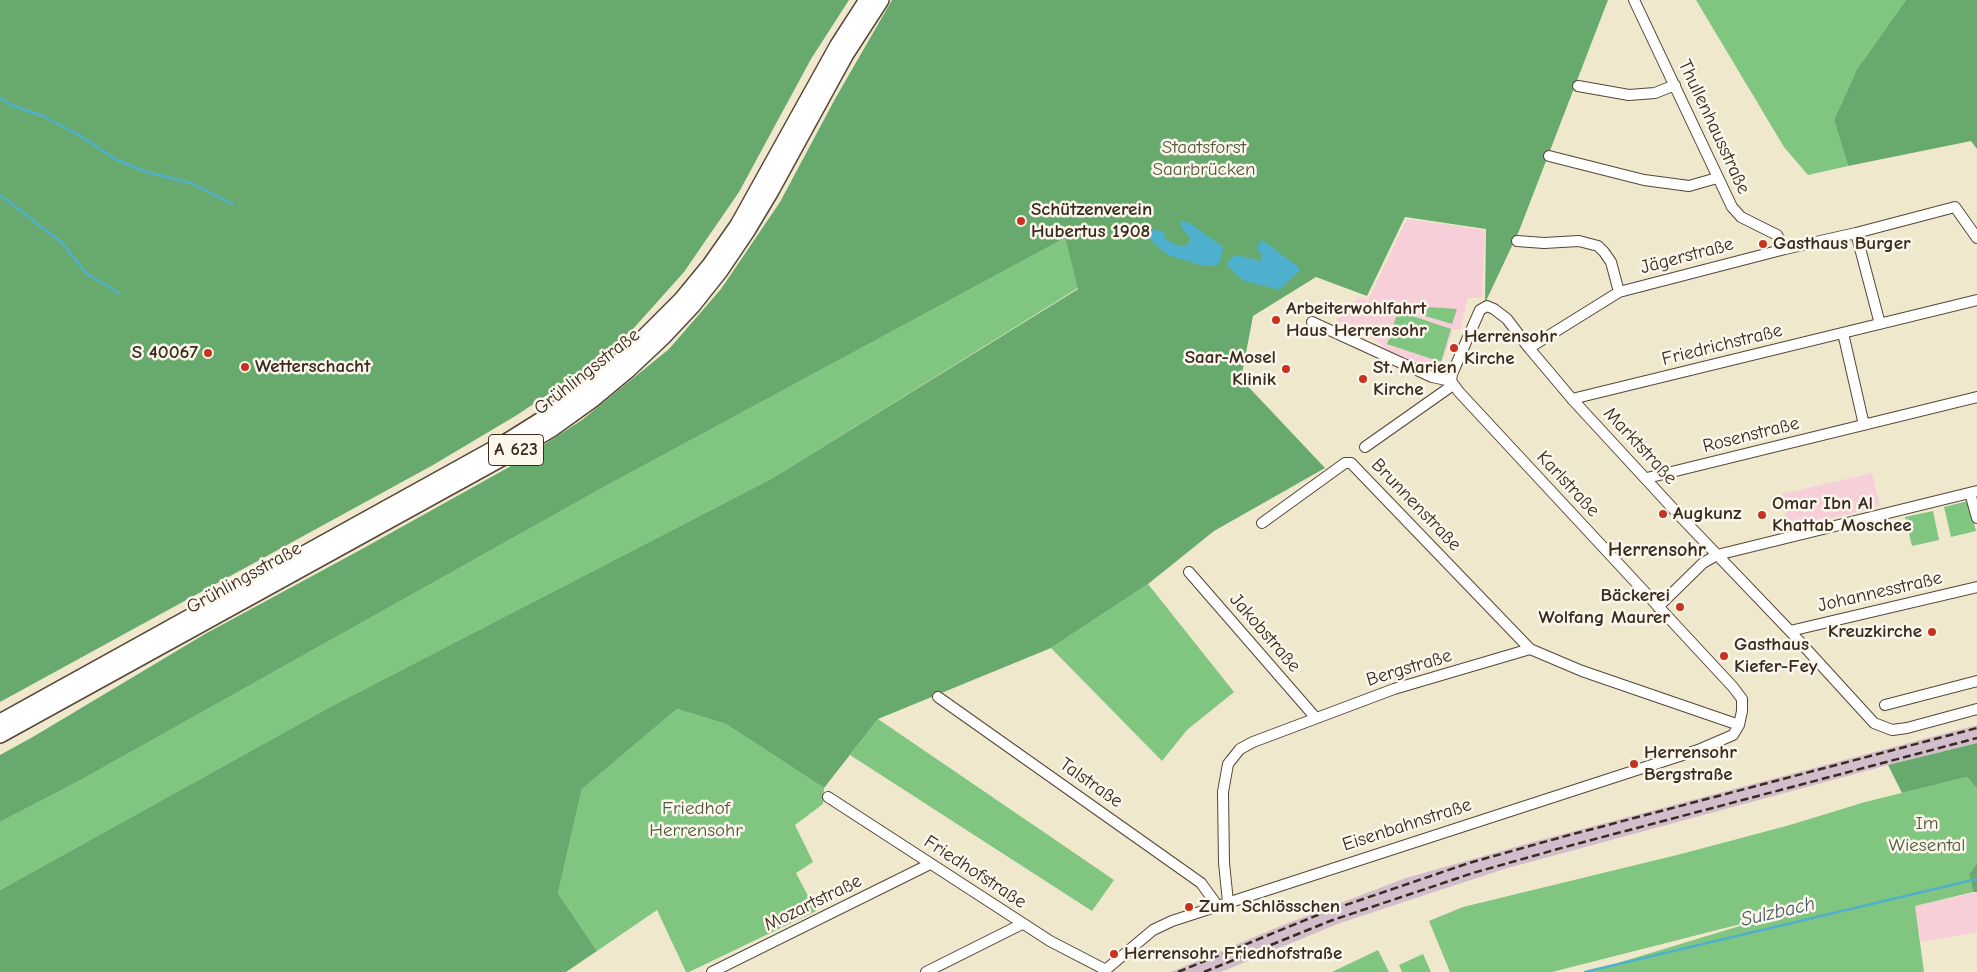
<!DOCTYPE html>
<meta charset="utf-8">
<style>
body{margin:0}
canvas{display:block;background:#efe8cd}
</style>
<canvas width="1977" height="972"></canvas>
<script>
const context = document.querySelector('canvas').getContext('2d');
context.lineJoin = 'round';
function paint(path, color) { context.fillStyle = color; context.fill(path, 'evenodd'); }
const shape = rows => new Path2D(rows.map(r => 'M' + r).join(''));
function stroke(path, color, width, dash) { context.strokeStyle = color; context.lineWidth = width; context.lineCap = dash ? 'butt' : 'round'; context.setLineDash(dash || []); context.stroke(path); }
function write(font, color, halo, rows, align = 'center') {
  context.font = font + ' "Comic Neue",sans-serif'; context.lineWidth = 5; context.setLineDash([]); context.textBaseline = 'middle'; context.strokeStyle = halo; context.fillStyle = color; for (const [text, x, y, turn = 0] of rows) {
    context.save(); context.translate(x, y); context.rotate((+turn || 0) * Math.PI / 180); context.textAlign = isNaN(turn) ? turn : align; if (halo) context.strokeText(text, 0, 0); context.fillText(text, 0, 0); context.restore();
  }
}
paint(shape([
 [1407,219,1485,230,1482,298,1468,298,1460,330,1453,329,1441,367,1407,360,1391,354,1381,343,1336,320,1359,297,1368,300],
 [1872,473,1880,506,1789,529,1782,494],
 [1977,892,1977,932,1921,942,1915,906]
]), '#f6cfd9');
paint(shape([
 [1977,725,1977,743,1888,765,1504,869,1340,923,1221,972,1171,972,1278,927,1406,878,1529,843]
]), '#d1bdcb');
paint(shape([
 [1696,0,1906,0,1857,69,1834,120,1848,166,1808,175,1784,147],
 [1065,238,1078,288,771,479,330,707,0,890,0,822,79,781,602,488],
 [1428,307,1457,309,1452,324,1425,316],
 [1398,311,1451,329,1441,362,1387,344],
 [1968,501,1976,531,1951,537,1944,507],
 [1933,511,1939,540,1912,546,1905,517],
 [1148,584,1234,692,1187,730,1162,761,1051,648],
 [677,709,726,724,824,788,823,804,795,825,813,862,796,873,816,911,689,972,686,972,657,910,597,951,558,893,582,789],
 [878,719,1114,880,1092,911,850,755],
 [1967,777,1977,789,1977,863,1969,874,1973,892,1915,906,1924,972,1588,972,1776,915,1552,972,1450,972,1429,921,1463,907,1681,854,1790,825,1865,802],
 [1378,950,1389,972,1331,972,1332,972],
 [1423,954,1431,972,1402,972,1399,965]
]), '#80c580');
paint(shape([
 [0,0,849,0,811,59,739,192,684,272,633,329,580,373,517,415,433,465,0,702],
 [892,0,1608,0,1519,231,1485,303,1486,229,1405,217,1367,296,1316,277,1253,316,1241,379,1325,468,1214,531,1148,584,1051,648,878,719,824,788,726,724,677,709,582,789,558,893,597,951,566,972,0,972,0,890,330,707,771,479,1078,289,1065,238,602,488,79,781,0,822,0,755,31,738,205,634,362,549,511,466,582,420,669,349,721,289,780,202,835,99],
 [1906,0,1977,0,1977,149,1971,141,1848,166,1834,120,1857,69],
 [1977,743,1977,789,1967,777,1902,793,1888,765],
 [1977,863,1977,892,1973,892,1969,874]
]), '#68aa6e');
paint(shape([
 [1180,221,1190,223,1223,247,1222,257,1217,266,1204,266,1168,255,1143,234,1142,229,1164,231,1165,239,1180,246,1187,246,1190,238,1182,228],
 [1262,240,1296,265,1300,270,1279,290,1242,280,1227,265,1229,260,1235,255,1262,261,1261,255,1257,247]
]), '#4fb0ce');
stroke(shape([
 [0,98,11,105,43,116,79,135,117,160,147,172,191,183,233,204],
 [0,195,61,242,86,273,119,293],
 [1585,972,1977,879]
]), '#4fb0ce', 2.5);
const minor = shape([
 [1634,0,1732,207,1741,217,1777,235,1785,249],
 [1578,86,1629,95,1655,93,1675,85],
 [1549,156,1644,180,1689,186,1717,178],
 [1856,233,1880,324],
 [1517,241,1544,243,1579,241,1598,246,1604,252,1611,262,1619,292],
 [1312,322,1432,377,1451,381],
 [1843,333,1864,425],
 [1529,348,1619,292,1785,249,1856,233,1955,207,1977,238],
 [1451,381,1452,374,1480,310,1487,306,1494,309,1507,319,1529,348,1572,399,1678,514,1790,631,1874,723,1892,730,1907,728,1977,709],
 [1572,399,1977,300],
 [1365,447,1453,385],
 [1647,478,1977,397],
 [1970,493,1977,518],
 [1262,523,1345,463,1351,463,1530,649],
 [1189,572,1315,717],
 [1658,607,1703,563,1717,555,1977,491],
 [1790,631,1977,587],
 [938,697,1201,883,1217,905],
 [1885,705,1977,681],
 [828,797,1050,941,1106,970],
 [1228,902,1224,863,1223,792,1228,764,1240,749,1253,742,1394,689,1530,649,1582,671,1739,725],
 [712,972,930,864],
 [926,972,1022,924],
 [1103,972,1153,930,1172,921,1698,750,1733,735,1739,725,1742,711,1742,699,1733,687,1459,392,1451,381]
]);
const highway = shape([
 [0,722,506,442,546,417,620,361,682,299,710,265,738,225,838,45,867,0],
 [0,735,513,452,553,428,592,400,628,370,663,337,693,305,720,271,747,231,771,191,846,54,881,0]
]);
stroke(minor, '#564638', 12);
stroke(highway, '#564638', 18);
stroke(minor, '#fff', 10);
stroke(highway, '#fff', 15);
stroke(shape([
 [1178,972,1325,912,1469,863,1562,837,1977,728],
 [1204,972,1330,921,1473,873,1565,847,1977,738]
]), '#3b2a1e', 2.5, [8, 4]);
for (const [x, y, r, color] of [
 [1021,221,5,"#c8321e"],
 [1763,244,5,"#c8321e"],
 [1276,320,5,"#c8321e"],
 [1454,348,5,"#c8321e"],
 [208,353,5,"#c8321e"],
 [245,367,5,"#c8321e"],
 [1286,369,5,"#c8321e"],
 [1363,379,5,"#c8321e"],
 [1663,514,5,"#c8321e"],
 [1762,515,5,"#c8321e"],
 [1680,607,5,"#c8321e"],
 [1932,632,5,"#c8321e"],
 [1724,656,5,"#c8321e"],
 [1634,764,5,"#c8321e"],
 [1189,907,5,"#c8321e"],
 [1114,954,5,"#c8321e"]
]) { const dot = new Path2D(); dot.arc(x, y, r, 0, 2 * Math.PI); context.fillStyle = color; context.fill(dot); stroke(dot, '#fbf7ec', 2); }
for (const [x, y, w] of [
 [516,450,55]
]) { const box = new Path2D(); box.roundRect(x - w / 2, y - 15.5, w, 31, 4); context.fillStyle = '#fbf7ec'; context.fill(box); stroke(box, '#3b2a1e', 1); }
write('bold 18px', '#3b2a1e', null, [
 ["A 623",516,450]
]);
write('19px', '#3b2a1e', '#fbf7ec', [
 ["Thullenhausstraße",1714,127,65],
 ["Jägerstraße",1687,256,-15],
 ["Friedrichstraße",1722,345,-14],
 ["Grühlingsstraße",587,372,-38],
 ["Rosenstraße",1751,435,-14],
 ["Marktstraße",1640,446,47],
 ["Karlstraße",1568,484,47],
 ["Brunnenstraße",1416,505,46],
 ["Grühlingsstraße",244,578,-29],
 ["Johannesstraße",1880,592,-13],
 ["Jakobstraße",1265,633,49],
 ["Bergstraße",1409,668,-17],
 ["Talstraße",1091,783,35],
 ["Eisenbahnstraße",1407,825,-18],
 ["Friedhofstraße",975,872,33],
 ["Mozartstraße",813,903,-26]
]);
write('19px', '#50583b', '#fbf7ec', [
 ["Staatsforst",1204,148],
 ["Saarbrücken",1204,170],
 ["Friedhof",696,809],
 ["Herrensohr",696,831],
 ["Im",1927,824],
 ["Wiesental",1927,846]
]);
write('bold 19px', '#3b2a1e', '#fbf7ec', [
 ["Schützenverein",1031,210],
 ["Hubertus 1908",1031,232],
 ["Gasthaus Burger",1773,244],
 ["Arbeiterwohlfahrt",1286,309],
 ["Haus Herrensohr",1286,331],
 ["Herrensohr",1464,337],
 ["Kirche",1464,359],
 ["S 40067",198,353,"right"],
 ["Saar-Mosel",1276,358,"right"],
 ["Klinik",1276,380,"right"],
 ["Wetterschacht",255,367],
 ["St. Marien",1373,368],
 ["Kirche",1373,390],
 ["Omar Ibn Al",1772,504],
 ["Khattab Moschee",1772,526],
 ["Augkunz",1673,514],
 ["Bäckerei",1670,596,"right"],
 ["Wolfang Maurer",1670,618,"right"],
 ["Kreuzkirche",1922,632,"right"],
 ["Gasthaus",1734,645],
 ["Kiefer-Fey",1734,667],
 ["Herrensohr",1644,753],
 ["Bergstraße",1644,775],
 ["Zum Schlösschen",1199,907],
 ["Herrensohr Friedhofstraße",1124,954]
], 'left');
write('bold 20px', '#3b2a1e', '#fbf7ec', [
 ["Herrensohr",1657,550]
]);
write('italic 20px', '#42595c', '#fbf7ec', [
 ["Sulzbach",1778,912,-13]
]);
</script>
